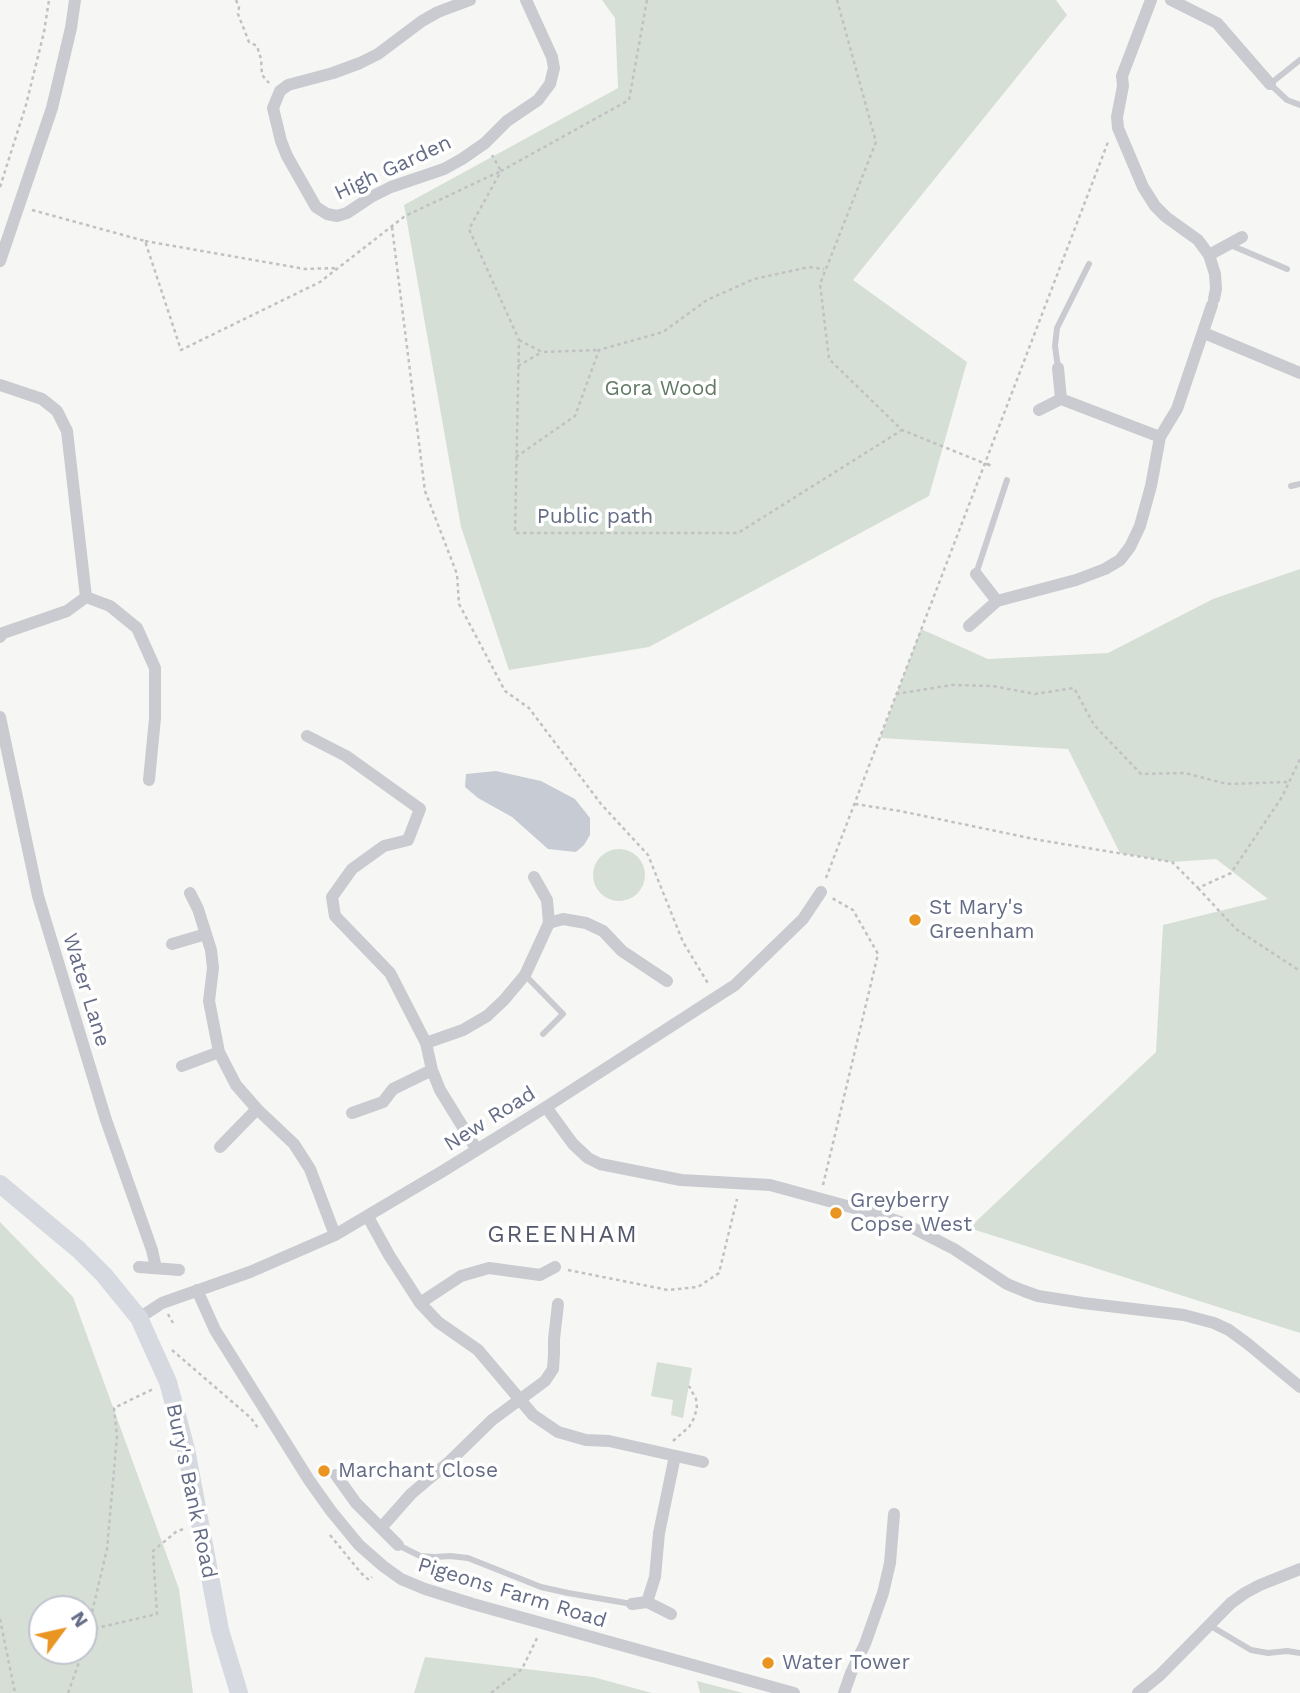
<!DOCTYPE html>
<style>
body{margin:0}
#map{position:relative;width:1300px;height:1693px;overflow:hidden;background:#f6f7f4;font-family:"Work Sans",sans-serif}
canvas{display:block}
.north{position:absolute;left:28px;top:1595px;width:70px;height:70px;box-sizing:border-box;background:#fff;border:2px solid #c1c4cf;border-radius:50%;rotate:57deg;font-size:19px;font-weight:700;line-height:28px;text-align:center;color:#656c86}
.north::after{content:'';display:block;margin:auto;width:24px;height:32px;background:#ea9421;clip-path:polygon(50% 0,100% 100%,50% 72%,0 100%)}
</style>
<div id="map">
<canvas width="1300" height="1693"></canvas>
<div class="north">N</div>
</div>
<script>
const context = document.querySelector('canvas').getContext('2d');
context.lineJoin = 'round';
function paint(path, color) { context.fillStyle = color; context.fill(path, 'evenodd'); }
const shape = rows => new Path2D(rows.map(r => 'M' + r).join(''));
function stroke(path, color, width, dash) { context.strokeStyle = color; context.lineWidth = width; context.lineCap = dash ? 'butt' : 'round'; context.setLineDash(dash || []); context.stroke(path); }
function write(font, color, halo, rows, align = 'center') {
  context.font = font + ' "Work Sans",sans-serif'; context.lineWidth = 7; context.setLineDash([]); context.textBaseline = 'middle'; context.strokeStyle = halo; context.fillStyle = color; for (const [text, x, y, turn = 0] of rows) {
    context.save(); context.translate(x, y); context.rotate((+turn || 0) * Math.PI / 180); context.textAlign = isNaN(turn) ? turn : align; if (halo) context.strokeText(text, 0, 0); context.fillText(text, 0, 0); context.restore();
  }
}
paint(shape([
 [602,0,1056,0,1067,15,853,280,967,362,929,496,649,647,509,670,461,527,404,205,618,88,615,18],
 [1300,569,1300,1333,969,1228,1156,1052,1163,925,1268,899,1216,859,1172,862,1120,853,1068,749,880,738,921,629,988,659,1108,653,1213,599],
 '593 875a26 26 0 1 1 52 0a26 26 0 1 1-52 0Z',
 [0,1222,73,1297,179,1589,193,1693,0,1693],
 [42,1609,84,1609,84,1651,42,1651],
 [657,1362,692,1368,683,1418,671,1415,673,1400,651,1396],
 [425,1657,593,1677,652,1693,414,1693],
 [697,1681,743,1693,700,1693]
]), '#d6dfd5');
paint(shape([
 [496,771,541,781,575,799,590,818,590,835,584,845,576,852,548,849,512,817,478,798,465,787,466,774]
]), '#c7ccd4');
stroke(shape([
 [236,0,239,7,238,14,249,42,257,46,261,59,262,75,269,83],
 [647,0,629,100,501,171,469,229,519,340,515,533,738,533,902,430],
 [837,0,876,142,820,284,829,359,902,430,991,466,985,462],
 [0,187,26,105,44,32,49,0],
 [32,210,145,241,181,350,320,282,405,216,501,171,492,155],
 [392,227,425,491,457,574,459,604,505,691,529,708,601,804,648,855,683,942,709,985],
 [145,241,305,269,338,268],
 [519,340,542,352,599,350],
 [518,366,542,352],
 [516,457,575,416,599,350,663,332,707,300,754,279,809,267,824,269],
 [896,694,952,685,993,686,1035,694,1074,688,1094,725,1141,774,1185,773,1227,784,1288,782],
 [855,804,900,811,1039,840,1172,862,1198,888,1231,873,1282,797,1300,759],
 [826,878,1108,142],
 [1198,888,1236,929,1300,971],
 [823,1185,878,954,853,910,832,898],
 [568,1270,668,1290,698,1287,719,1273,737,1199],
 [168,1314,173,1323],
 [172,1350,251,1418,258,1428],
 [673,1441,689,1427,694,1418,697,1408,696,1399,689,1386],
 [330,1535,361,1573,369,1580,372,1577],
 [0,1619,15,1693],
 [88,1630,157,1614,153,1551,177,1531,184,1529],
 [84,1646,107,1549,117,1436,114,1408,153,1389],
 [68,1693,83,1651],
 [491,1693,522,1669,538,1636]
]), '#c1c1c4', 2.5, [3.5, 3.5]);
stroke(shape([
 [1300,60,1270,84,1287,100,1300,105],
 [1228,244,1287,269],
 [1058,368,1055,346,1057,328,1089,264],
 [1291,486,1300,484],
 [976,574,1007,480],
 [525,975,563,1014,543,1034],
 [398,1545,420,1556,435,1557,450,1556,468,1558,541,1587,568,1593,632,1604],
 [1209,1625,1251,1650,1268,1653,1287,1651,1300,1653]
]), '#cacbd0', 6);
stroke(shape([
 [470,0,438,12,422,21,378,54,360,63,333,73,288,85,280,91,273,108,281,141,287,156,316,207,327,214,337,216,347,213,371,197,391,187,444,169,462,159,485,143,507,121,538,100,550,84,554,68,552,57,526,0],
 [1151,0,1122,76,1123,86,1117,117,1118,128,1143,187,1155,206,1166,217,1198,240,1209,255,1215,274,1216,289,1214,299],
 [1171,0,1217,23,1270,84],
 [1209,255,1242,237],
 [0,261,52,108,71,28,75,0],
 [1204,333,1300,373],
 [1058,368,1061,399,1160,437],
 [0,385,42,399,57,411,67,431,86,597],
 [1039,410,1061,399],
 [976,574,997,601],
 [86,597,110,606,137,628,155,668,155,718,149,780],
 [969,626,997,601,1076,580,1105,569,1120,560,1130,547,1140,526,1151,486,1160,437,1177,409,1212,305],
 [0,637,3,633,67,611,86,597],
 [0,717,38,896,106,1120,152,1250,156,1268],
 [307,736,346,756,420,809,408,840,384,846,352,869,332,897,335,916,390,973,426,1043,432,1070,440,1090,477,1150],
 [190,893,198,909,211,950,213,968,209,1001,219,1052,236,1085,257,1109,294,1144,310,1169,335,1235],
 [549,923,563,919,586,923,603,931,622,951,667,981],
 [172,944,206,934],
 [426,1043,463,1030,487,1016,504,1000,525,975,549,923,547,900,534,877],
 [182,1066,219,1052],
 [546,1107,573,1144,588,1158,600,1164,681,1180,770,1185,880,1215,905,1224,954,1249,1007,1284,1024,1291,1038,1296,1083,1303,1184,1315,1214,1323,1229,1330,1248,1344,1300,1387],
 [352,1113,383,1102,393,1089,432,1070],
 [220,1147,257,1109],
 [368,1217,389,1255,420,1303,438,1322,478,1350,533,1415,558,1432,586,1440,609,1441,703,1462],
 [139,1267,179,1270],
 [197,1290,215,1330,309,1480,331,1511,359,1545,383,1566,401,1579,425,1589,473,1604,794,1693],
 [420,1303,461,1276,489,1268,540,1275,555,1267],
 [139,1318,162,1303,250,1272,335,1235,443,1171,546,1107,735,985,803,919,821,892],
 [336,1475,356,1503,398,1545],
 [381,1528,411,1494,450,1461,492,1420,545,1381,553,1369,554,1354,554,1339,558,1304],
 [647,1602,655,1577,659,1533,675,1456],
 [632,1604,647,1602,671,1614],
 [844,1693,851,1673,865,1644,883,1593,890,1563,894,1514],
 [1138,1693,1160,1675,1231,1603,1245,1593,1260,1585,1300,1569]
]), '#cacbd0', 12);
stroke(shape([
 [0,1184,79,1250,104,1275,139,1318,168,1382,186,1449,220,1630,239,1693]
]), '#d6d9df', 18);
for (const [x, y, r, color] of [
 [915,920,7,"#ea9421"],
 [836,1213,7,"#ea9421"],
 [324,1471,7,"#ea9421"],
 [768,1663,7,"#ea9421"]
]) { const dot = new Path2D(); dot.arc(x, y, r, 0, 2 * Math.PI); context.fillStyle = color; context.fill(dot); stroke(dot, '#fff', 2.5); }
write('21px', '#656c86', '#fff', [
 ["High Garden",393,168,-25],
 ["Public path",595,517],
 ["Water Lane",86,990,73],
 ["New Road",490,1119,-32],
 ["Bury's Bank Road",191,1491,78],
 ["Pigeons Farm Road",512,1593,17]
]);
write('21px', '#607864', '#fff', [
 ["Gora Wood",661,389]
]);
write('21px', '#656c86', '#fff', [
 ["St Mary's",929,908],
 ["Greenham",929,932],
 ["Greyberry",850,1201],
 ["Copse West",850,1225],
 ["Marchant Close",338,1471],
 ["Water Tower",782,1663]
], 'left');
context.letterSpacing = '2px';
write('24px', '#53586b', '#fff', [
 ["GREENHAM",563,1235]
]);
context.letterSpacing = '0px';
</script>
